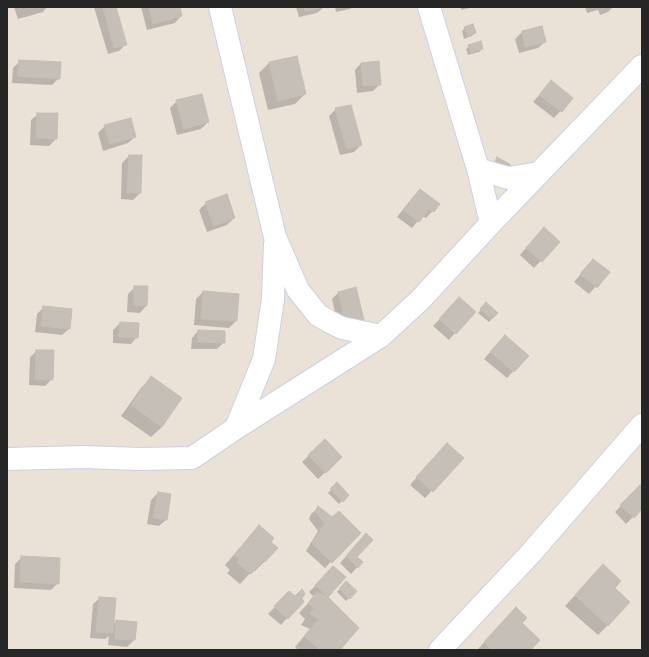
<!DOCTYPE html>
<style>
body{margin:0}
#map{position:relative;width:649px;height:657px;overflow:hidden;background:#eae2d7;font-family:"PT Sans Narrow",sans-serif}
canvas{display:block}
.frame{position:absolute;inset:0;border:8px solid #262626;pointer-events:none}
</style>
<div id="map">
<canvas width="649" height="657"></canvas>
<div class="frame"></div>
</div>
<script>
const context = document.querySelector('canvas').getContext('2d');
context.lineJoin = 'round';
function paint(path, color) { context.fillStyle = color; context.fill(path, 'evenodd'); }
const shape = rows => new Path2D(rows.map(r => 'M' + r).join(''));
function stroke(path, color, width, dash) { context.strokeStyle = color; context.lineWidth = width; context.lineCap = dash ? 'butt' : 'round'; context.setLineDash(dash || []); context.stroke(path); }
paint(shape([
 [14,7,47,7,43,12,18,19],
 [94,7,115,7,126,44,119,51,108,54],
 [141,7,179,7,181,16,175,23,147,30],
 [296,7,324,7,317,13,299,17],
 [335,7,352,7,350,9,336,12],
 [461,7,474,7,461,10],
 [585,7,613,7,608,12,600,15,598,10,587,13],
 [542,27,545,42,538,48,519,53,515,39,522,32],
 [465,28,475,33,472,36,464,39,462,31],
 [469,46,482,49,479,52,468,55,466,49],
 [296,57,305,94,295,104,268,110,259,73,269,63],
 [20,61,59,78,52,85,12,83,13,68],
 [361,63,380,84,373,91,357,93,355,70],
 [551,82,572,98,554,118,533,102],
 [177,101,208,122,201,129,177,135,170,108],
 [336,109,361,145,354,152,340,155,329,116],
 [38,114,57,114,56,139,49,146,30,145,31,120],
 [105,126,135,137,128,143,103,151,98,133],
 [129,156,141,156,140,193,133,200,121,199,122,163],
 [420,190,439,204,426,218,422,216,412,228,397,217,413,197],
 [206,203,234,218,227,225,207,232,199,210],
 [537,235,559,242,534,268,520,255],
 [593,260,608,272,589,294,574,282],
 [135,287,146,306,140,313,127,312,128,294],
 [203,292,238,295,236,321,229,328,194,325,196,299],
 [339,292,363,320,356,326,339,330,332,299],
 [453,305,455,333,449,340,433,326],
 [44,307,69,329,62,335,35,332,37,314],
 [483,307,497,313,489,322,478,313],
 [120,323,137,337,131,344,113,343,113,330],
 [198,331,224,342,217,349,191,349,192,338],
 [498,343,527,356,507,378,484,359],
 [37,351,52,379,45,386,29,385,30,357],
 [151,378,162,427,151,437,121,416,141,388],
 [325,440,341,457,318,479,302,462],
 [440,451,462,458,425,498,410,485],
 [337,484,348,495,339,504,328,493],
 [640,486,642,488,642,508,626,524,615,512],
 [158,493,166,520,159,526,147,524,151,500],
 [318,508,332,519,359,533,325,568,306,551,318,531,309,519,311,514],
 [259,527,269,542,265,561,255,571,253,570,240,584,227,573,230,570,225,565,249,537],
 [360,541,356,557,362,562,351,574,340,563],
 [22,557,58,583,51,590,14,588,15,564],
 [603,565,608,625,598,635,565,606],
 [334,567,344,577,326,597,338,650,298,650,295,647,310,629,301,625,305,619,299,613,314,597,309,592],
 [343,585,356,591,346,601,337,592],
 [290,592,295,597,287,618,281,625,268,614],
 [100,598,113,624,117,621,136,622,134,640,127,647,108,645,109,636,105,639,90,638,93,604],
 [506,619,521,623,529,650,477,650]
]), '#0003');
const building = shape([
 [103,7,116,7,127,45,114,48,103,7],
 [149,7,180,7,182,16,153,24,149,7],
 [304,7,325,7,305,11,304,7],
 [473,24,476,33,468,36,464,27,473,24],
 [542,26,546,42,525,47,522,31,542,26],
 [481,41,483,49,471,53,468,45,481,41],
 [297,56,306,94,278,101,269,62,297,56],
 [19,60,61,62,60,79,18,76,19,60],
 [379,61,381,85,363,86,361,63,379,61],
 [551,80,573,98,562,112,539,95,551,80],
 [202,94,209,122,184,129,176,100,202,94],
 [351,105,362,145,347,149,335,108,351,105],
 [37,113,58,113,57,139,36,138,37,113],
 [131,118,136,137,110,144,104,125,131,118],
 [129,155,142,155,141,193,127,193,129,155],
 [497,157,511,165,507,173,493,166,497,157],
 [420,189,440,204,434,212,429,209,419,222,403,210,420,189],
 [227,194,235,218,214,226,205,202,227,194],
 [544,227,560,242,542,262,526,248,544,227],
 [593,259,610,272,597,288,580,274,593,259],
 [134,286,148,286,147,306,134,305,134,286],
 [356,287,364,320,346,324,338,292,356,287],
 [203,291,239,294,237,321,201,319,203,291],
 [459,297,476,312,456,334,439,319,459,297],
 [486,302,498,313,492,319,480,309,486,302],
 [43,306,72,309,70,329,41,326,43,306],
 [120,322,139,323,138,338,119,337,120,322],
 [198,330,225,331,225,343,198,342,198,330],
 [505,335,529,356,514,372,490,352,505,335],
 [36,350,54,350,53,380,35,379,36,350],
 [151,376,182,398,162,427,131,405,151,376],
 [325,439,342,457,326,473,308,455,325,439],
 [447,443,464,458,444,480,427,465,447,443],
 [427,465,444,480,433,492,416,477,427,465],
 [337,482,349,495,343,502,330,489,337,482],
 [640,485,642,487,642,509,634,518,620,505,640,485],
 [158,492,171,494,167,520,153,518,158,492],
 [318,506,332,517,339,511,361,533,332,563,312,543,325,523,315,512,318,506],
 [259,525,274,538,271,542,278,548,265,562,263,560,251,574,237,562,240,559,234,555,259,525],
 [366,533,373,540,357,557,363,562,358,568,346,556,366,533],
 [21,556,60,558,59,584,20,582,21,556],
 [603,564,621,581,615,588,630,602,608,626,575,595,603,564],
 [333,566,346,577,328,597,315,585,333,566],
 [346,581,357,591,350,599,339,589,346,581],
 [302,589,305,594,302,598,304,602,288,619,274,606,289,591,295,596,302,589],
 [317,592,328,597,359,628,340,650,320,650,304,636,319,619,310,614,314,608,308,603,317,592],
 [99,597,116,598,113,633,96,632,99,597],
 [516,607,527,618,522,623,540,640,531,650,492,650,484,642,516,607],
 [116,620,137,622,135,640,115,639,116,620]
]);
paint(building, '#c5bfb7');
stroke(building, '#c5beb1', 1);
const minor = shape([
 [220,7,275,237,298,290,318,315,330,322,342,328,381,336],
 [429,7,478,169,491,223],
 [478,169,508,178,539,173],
 [236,428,264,359,273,299,275,244],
 [7,459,83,457,140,459,192,458,236,428,381,336,421,299,491,223,642,66],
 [440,650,531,553,642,425]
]);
stroke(minor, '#ccd0e1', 24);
stroke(minor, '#fff', 22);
</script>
